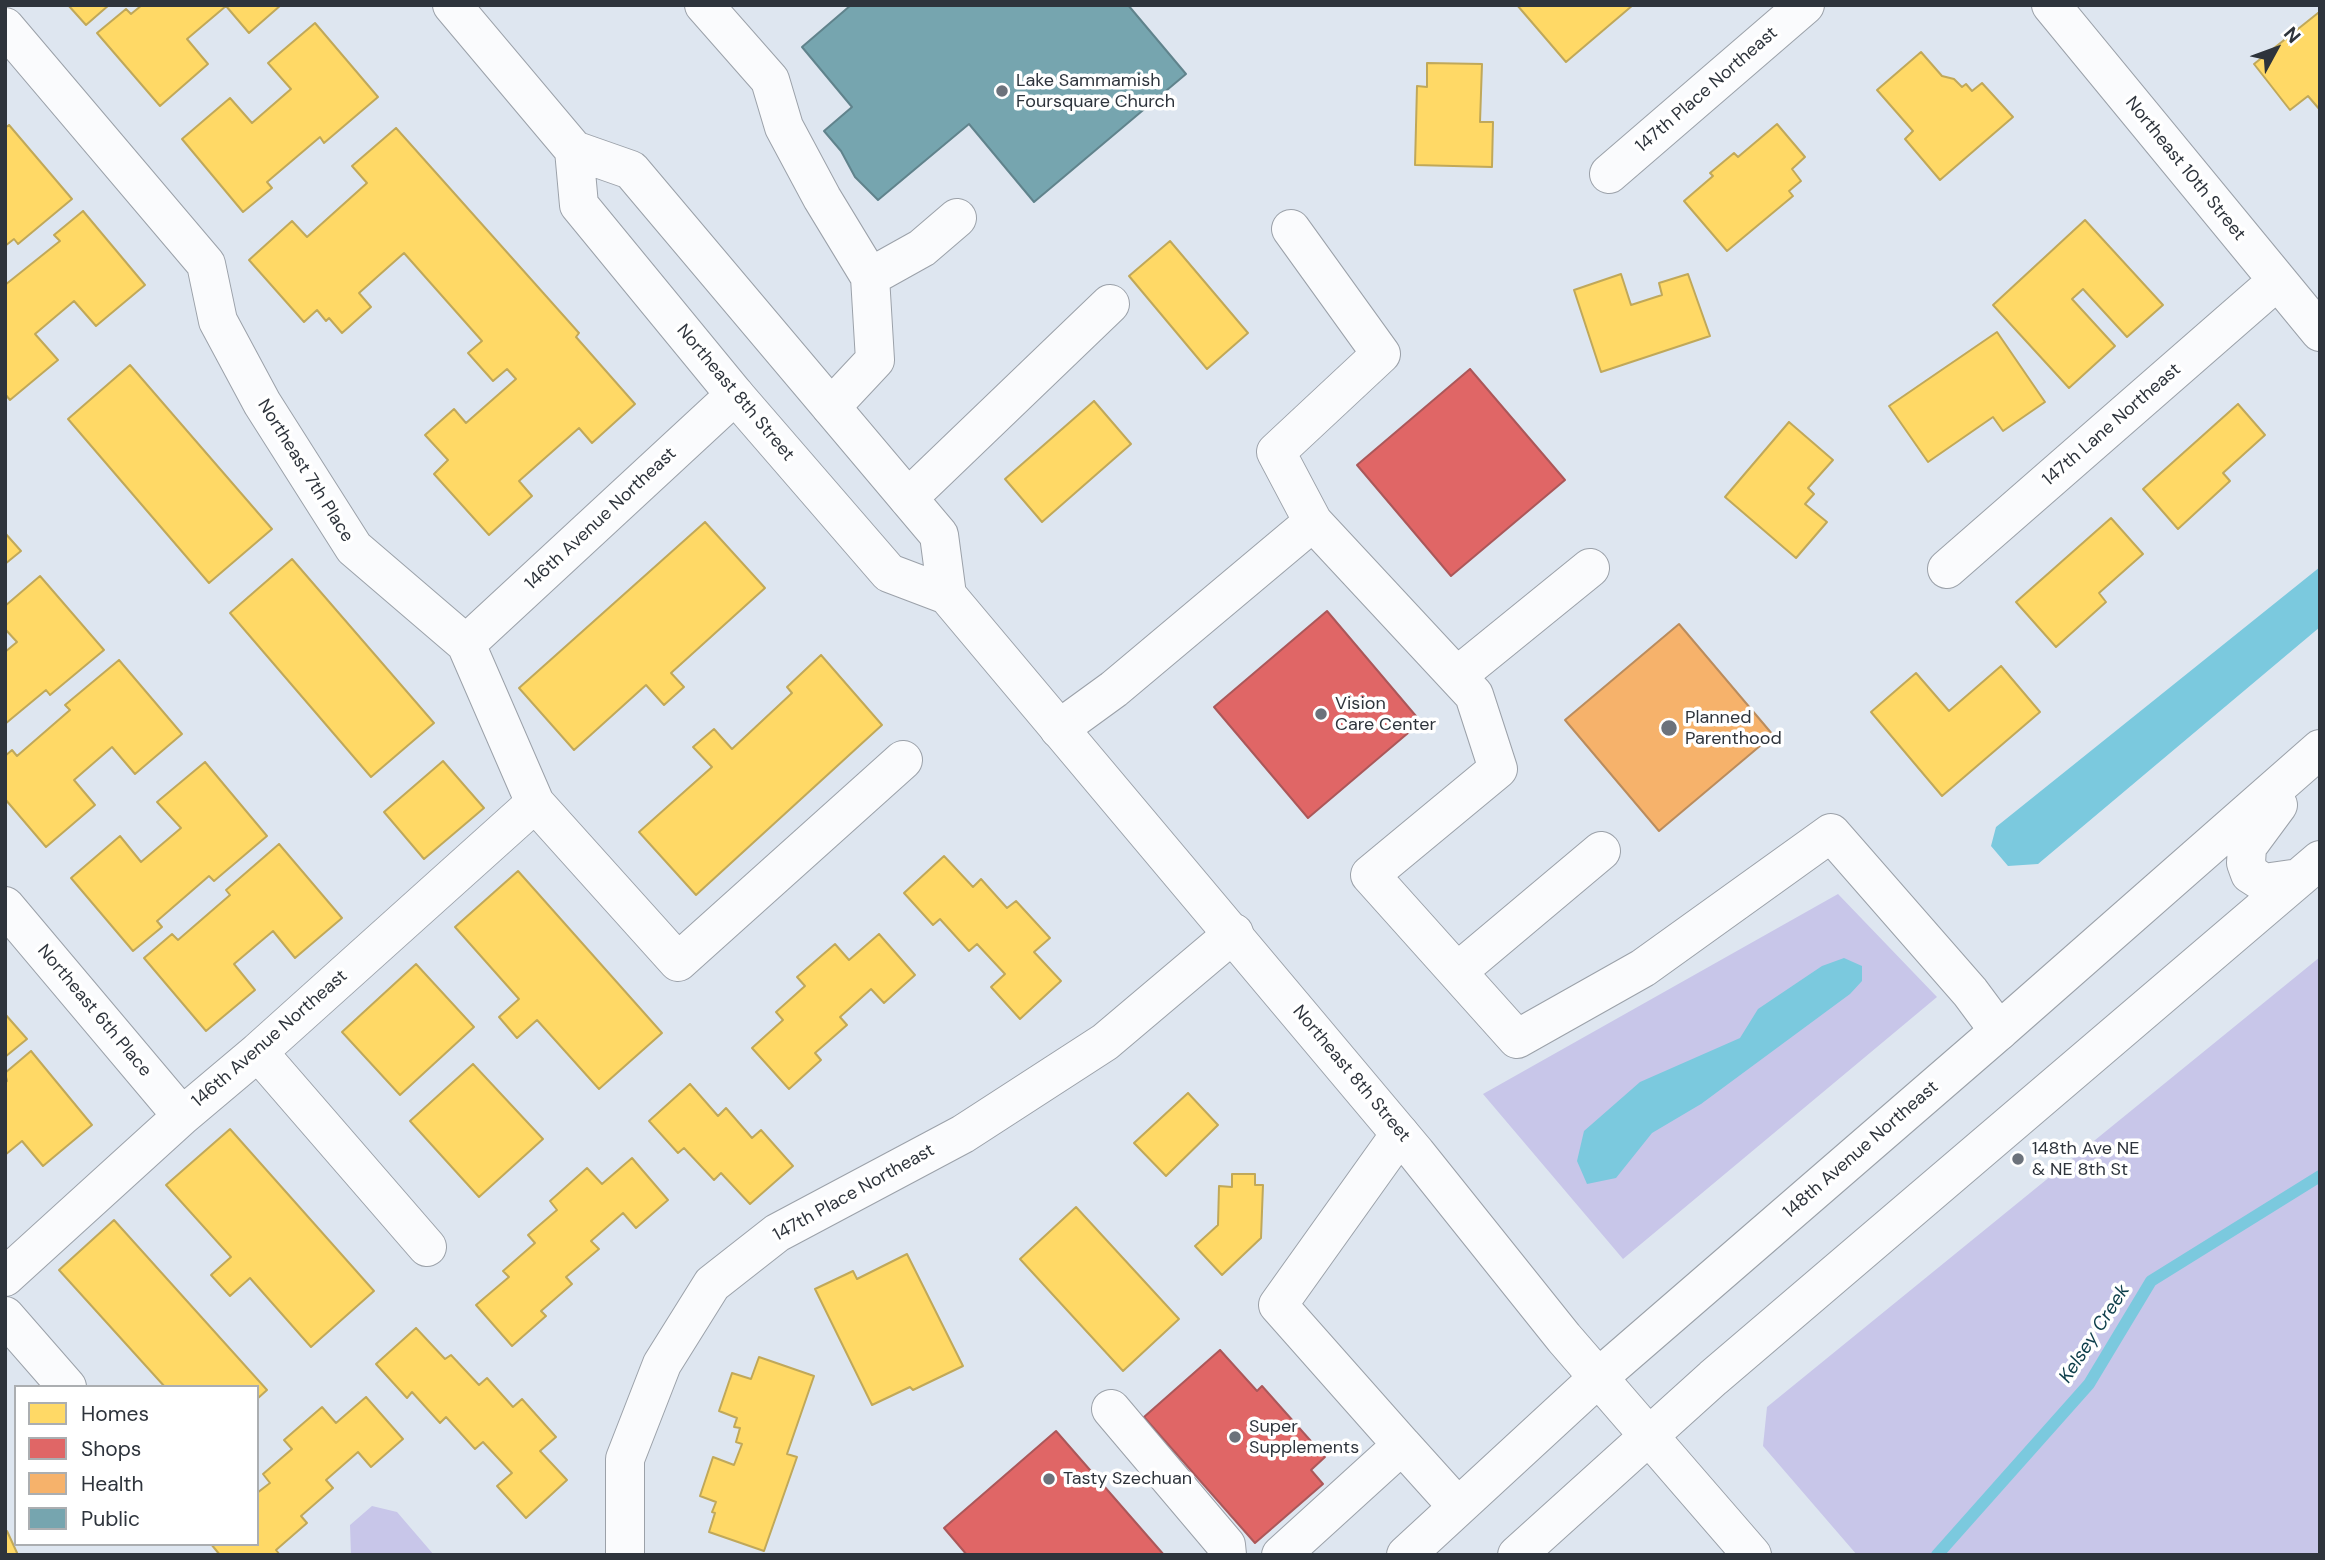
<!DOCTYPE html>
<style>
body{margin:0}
#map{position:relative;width:2325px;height:1560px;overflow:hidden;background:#dee6f0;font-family:"DM Sans",sans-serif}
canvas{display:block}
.frame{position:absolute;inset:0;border:7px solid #2e343c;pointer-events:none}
.legend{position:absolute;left:14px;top:1385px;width:245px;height:161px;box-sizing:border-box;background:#fff;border:2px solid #abaeb1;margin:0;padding:9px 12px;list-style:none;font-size:21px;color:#2e343c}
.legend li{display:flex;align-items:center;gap:14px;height:35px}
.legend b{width:35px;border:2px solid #abaeb1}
.north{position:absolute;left:2241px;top:14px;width:70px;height:70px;-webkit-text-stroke:5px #fff;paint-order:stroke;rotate:49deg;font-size:19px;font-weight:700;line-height:28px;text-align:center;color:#2e343c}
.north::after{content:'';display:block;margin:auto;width:24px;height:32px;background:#2e343c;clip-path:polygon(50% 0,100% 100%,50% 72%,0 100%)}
</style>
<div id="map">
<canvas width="2325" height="1560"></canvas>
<div class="frame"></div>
<ul class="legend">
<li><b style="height:19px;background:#ffd966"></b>Homes</li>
<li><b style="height:19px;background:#e06666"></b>Shops</li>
<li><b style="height:19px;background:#f6b26b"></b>Health</li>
<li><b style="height:19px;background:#76a5af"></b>Public</li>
</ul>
<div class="north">N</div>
</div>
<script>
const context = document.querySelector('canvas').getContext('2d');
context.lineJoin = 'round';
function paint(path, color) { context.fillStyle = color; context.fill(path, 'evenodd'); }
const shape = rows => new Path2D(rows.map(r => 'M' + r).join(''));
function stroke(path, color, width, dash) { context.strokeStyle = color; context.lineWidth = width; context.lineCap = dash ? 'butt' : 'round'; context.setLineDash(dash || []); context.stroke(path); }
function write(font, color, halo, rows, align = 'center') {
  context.font = font + ' "DM Sans",sans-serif'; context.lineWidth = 7; context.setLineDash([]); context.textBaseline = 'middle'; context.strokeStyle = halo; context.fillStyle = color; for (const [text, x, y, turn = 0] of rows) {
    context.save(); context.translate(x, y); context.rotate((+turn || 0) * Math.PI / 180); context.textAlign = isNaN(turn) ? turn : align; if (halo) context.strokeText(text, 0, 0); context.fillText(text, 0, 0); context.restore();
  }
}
paint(shape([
 [1838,894,1937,997,1623,1259,1483,1094],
 [2320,957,2320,1555,1857,1555,1763,1446,1767,1407],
 [372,1506,397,1512,434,1555,351,1555,350,1525]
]), '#c8c6e9');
paint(shape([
 [2320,567,2320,627,2038,864,2008,866,1991,846,1996,827],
 [1844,958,1862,966,1862,981,1850,994,1701,1104,1652,1133,1616,1178,1587,1184,1577,1161,1584,1131,1640,1082,1740,1038,1758,1009,1822,966]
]), '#7bc9de');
const homes = shape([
 [68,5,109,5,86,25,68,5],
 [142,5,281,5,249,33,226,6,187,39,208,64,160,106,97,33,126,9,131,14,142,5],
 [1517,5,1633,5,1566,62,1517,5],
 [2318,13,2320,15,2320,110,2308,96,2290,110,2254,64,2318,13],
 [315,23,378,97,324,143,320,137,267,182,272,188,243,212,182,139,230,98,252,123,291,89,268,63,315,23],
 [1921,52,1942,76,1954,79,1962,87,1966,84,1972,91,1982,83,2013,117,1940,180,1905,139,1913,131,1877,90,1921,52],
 [1427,63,1482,64,1480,122,1493,122,1492,167,1415,165,1417,86,1427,87,1427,63],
 [1777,124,1805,157,1792,169,1801,181,1789,191,1793,196,1727,251,1684,201,1713,176,1710,173,1734,153,1738,157,1777,124],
 [9,125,72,199,18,244,14,239,5,246,5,128,9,125],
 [396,128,579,333,576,337,635,404,592,443,579,428,519,481,532,496,489,535,434,474,448,460,425,435,454,409,466,423,516,379,507,369,493,381,468,353,482,341,404,253,359,293,371,307,342,333,329,318,326,321,317,310,304,322,249,260,292,221,307,237,367,183,352,166,396,128],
 [83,211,145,285,96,326,74,301,35,334,58,360,10,400,5,394,5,285,60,241,54,235,83,211],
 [2085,220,2163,305,2127,337,2083,289,2072,299,2115,346,2069,388,1993,305,2085,220],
 [1170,241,1248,333,1207,369,1129,276,1170,241],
 [1621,274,1631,305,1662,295,1659,283,1688,274,1710,336,1601,372,1574,290,1621,274],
 [1997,332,2045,402,2003,431,1993,417,1928,462,1889,406,1997,332],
 [130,365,272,529,209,583,68,419,130,365],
 [1094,401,1131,444,1042,522,1005,479,1094,401],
 [2238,404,2265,435,2223,473,2230,481,2178,529,2143,489,2238,404],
 [1789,422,1833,460,1808,488,1814,494,1805,504,1827,522,1796,558,1725,497,1789,422],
 [2111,518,2143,554,2099,593,2106,602,2056,647,2016,602,2111,518],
 [705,522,765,588,671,673,684,687,664,705,646,685,574,750,519,688,705,522],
 [5,533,21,551,5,564,5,533],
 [292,559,434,723,371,777,230,613,292,559],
 [40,576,104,650,50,695,46,690,5,724,5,652,17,642,5,629,5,606,40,576],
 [821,655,882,725,696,895,639,832,712,767,693,747,714,729,732,749,792,693,787,687,821,655],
 [119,660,182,734,135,774,112,747,74,780,95,805,46,847,5,799,5,756,12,750,17,756,70,710,65,705,119,660],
 [2001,666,2040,712,1942,796,1871,712,1916,673,1949,711,2001,666],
 [443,761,484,808,424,859,384,812,443,761],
 [205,762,267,836,214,881,209,876,157,921,162,927,133,951,71,878,120,836,141,862,181,828,157,802,205,762],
 [279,844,342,918,295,958,273,931,234,964,255,990,206,1031,144,958,172,934,178,940,230,895,226,890,279,844],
 [944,856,973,887,981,879,1007,908,1016,901,1050,938,1034,952,1061,981,1020,1019,991,987,1005,974,977,944,969,951,940,919,933,925,904,893,944,856],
 [518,871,662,1033,599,1089,537,1020,517,1038,499,1017,519,999,455,927,518,871],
 [879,934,915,975,884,1003,871,989,840,1017,847,1025,815,1053,821,1060,789,1089,752,1048,783,1020,776,1012,805,986,797,977,835,944,849,960,879,934],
 [416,964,474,1027,400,1095,342,1032,416,964],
 [5,1014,27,1039,5,1057,5,1014],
 [31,1051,92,1125,43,1166,22,1141,5,1155,5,1083,7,1081,5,1073,31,1051],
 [473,1064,543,1139,479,1197,410,1121,473,1064],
 [690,1084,718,1116,726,1108,752,1138,761,1130,793,1166,750,1204,721,1173,714,1180,684,1148,678,1153,649,1121,690,1084],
 [1188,1093,1218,1125,1166,1176,1134,1143,1188,1093],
 [230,1129,374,1291,311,1347,250,1278,230,1296,211,1275,231,1257,166,1185,230,1129],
 [632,1158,668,1200,636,1228,623,1213,591,1241,599,1249,566,1277,572,1284,541,1311,546,1316,512,1346,476,1305,509,1277,503,1271,535,1243,528,1235,557,1210,550,1201,587,1168,602,1184,632,1158],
 [1232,1174,1255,1174,1255,1185,1263,1185,1261,1238,1222,1275,1195,1246,1218,1225,1219,1186,1232,1187,1232,1174],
 [1076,1207,1179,1319,1123,1371,1020,1259,1076,1207],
 [114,1220,267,1390,257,1399,257,1387,165,1387,59,1270,114,1220],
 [907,1254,963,1366,913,1390,910,1387,872,1405,815,1289,853,1271,857,1279,907,1254],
 [416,1328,445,1359,451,1355,479,1385,487,1378,513,1407,522,1399,556,1437,540,1451,567,1480,526,1518,497,1486,512,1473,483,1442,475,1449,446,1417,440,1423,412,1392,407,1398,376,1364,416,1328],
 [759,1357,814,1376,787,1454,797,1457,764,1551,709,1532,715,1513,712,1512,716,1502,700,1496,713,1457,734,1465,742,1444,736,1442,740,1428,734,1427,737,1418,719,1411,732,1373,751,1379,759,1357],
 [366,1397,403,1439,371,1467,358,1452,326,1480,333,1488,301,1516,307,1523,276,1550,280,1555,220,1555,211,1544,257,1544,257,1493,270,1483,263,1474,292,1449,284,1440,322,1407,336,1423,366,1397],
 [7,1531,18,1555,5,1555,5,1532,7,1531]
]);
paint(homes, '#ffd966');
stroke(homes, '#c0a859', 2);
const shops = shape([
 [1470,369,1565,480,1451,576,1357,465,1470,369],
 [1327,611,1421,722,1308,818,1214,707,1327,611],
 [1220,1350,1257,1391,1262,1386,1325,1457,1311,1470,1323,1484,1255,1543,1144,1417,1220,1350],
 [1056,1431,1164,1555,967,1555,944,1528,1056,1431]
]);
paint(shops, '#e06666');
stroke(shops, '#ab5759', 2);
const health = shape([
 [1679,624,1773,735,1659,831,1565,720,1679,624]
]);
paint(health, '#f6b26b');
stroke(health, '#ba8c5d', 2);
const public = shape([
 [851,5,1128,5,1186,74,1034,202,969,124,878,200,855,177,841,151,824,131,852,107,802,47,851,5]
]);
paint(public, '#76a5af');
stroke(public, '#60838c', 2);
stroke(shape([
 [1937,1555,2089,1384,2151,1281,2320,1176]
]), '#7bc9de', 12);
const minor = shape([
 [704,5,770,80,784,127,822,198,870,277,875,360,831,407],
 [2051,5,2320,332],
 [5,27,206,264,218,321,262,403,354,548,466,644,535,803,678,962,903,760],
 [1609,174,1805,5],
 [1291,229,1381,354,1276,452,1313,522,1474,695,1498,769,1370,875,1517,1039,1643,968,1831,833,1970,992,1999,1031],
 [870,277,922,248,957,218],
 [908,498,1110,304],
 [1947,569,2277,281],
 [466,644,735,395],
 [1457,676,1590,568],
 [1059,729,1114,689,1313,522],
 [5,906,182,1116],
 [1457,972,1601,851],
 [258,1052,427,1247],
 [5,1277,182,1116,258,1052,535,803],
 [5,1316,67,1387],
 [1111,1409,1226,1545,1227,1555],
 [1402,1445,1457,1506],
 [625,1555,625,1459,662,1364,712,1284,777,1233,963,1134,1105,1042,1234,933],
 [1281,1555,1402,1445,1278,1305,1400,1134]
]);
const major = shape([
 [452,5,574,150,631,170,939,535,947,595],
 [574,150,579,205,735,395,889,573,947,595,1416,1153,1564,1338,1752,1555],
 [2278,805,2247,847,2246,863,2250,874,2264,883,2299,878],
 [1406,1555,1599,1377,1999,1031,2320,749],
 [1517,1555,1713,1378,2320,860]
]);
stroke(minor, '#9ba1a9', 40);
stroke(major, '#9ba1a9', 40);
stroke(minor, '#fafbfd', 38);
stroke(major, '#fafbfd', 38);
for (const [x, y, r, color] of [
 [1002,91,7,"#6c727b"],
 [1321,714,7,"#6c727b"],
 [1669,728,9,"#6c727b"],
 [2018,1159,7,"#6c727b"],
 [1235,1437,7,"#6c727b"],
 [1049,1479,7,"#6c727b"]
]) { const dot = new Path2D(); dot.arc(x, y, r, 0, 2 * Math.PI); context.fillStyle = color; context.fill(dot); stroke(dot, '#fff', 2.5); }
write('18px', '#2e343c', '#fff', [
 ["Lake Sammamish",1016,81],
 ["Foursquare Church",1016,102],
 ["Vision",1335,704],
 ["Care Center",1335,725],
 ["Planned",1685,718],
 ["Parenthood",1685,739],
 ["148th Ave NE",2032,1149],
 ["& NE 8th St",2032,1170],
 ["Super",1249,1427],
 ["Supplements",1249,1448],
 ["Tasty Szechuan",1063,1479]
], 'left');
write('18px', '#2e343c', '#fff', [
 ["147th Place Northeast",1707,90,-41],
 ["Northeast 10th Street",2185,169,51],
 ["Northeast 8th Street",735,393,50],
 ["147th Lane Northeast",2112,425,-41],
 ["Northeast 7th Place",305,471,58],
 ["146th Avenue Northeast",601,519,-43],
 ["Northeast 6th Place",94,1011,50],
 ["146th Avenue Northeast",270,1039,-41],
 ["Northeast 8th Street",1351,1074,50],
 ["148th Avenue Northeast",1861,1150,-41],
 ["147th Place Northeast",854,1193,-29]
]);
write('italic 19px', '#0d3e4a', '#fff', [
 ["Kelsey Creek",2095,1334,-57]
]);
</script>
